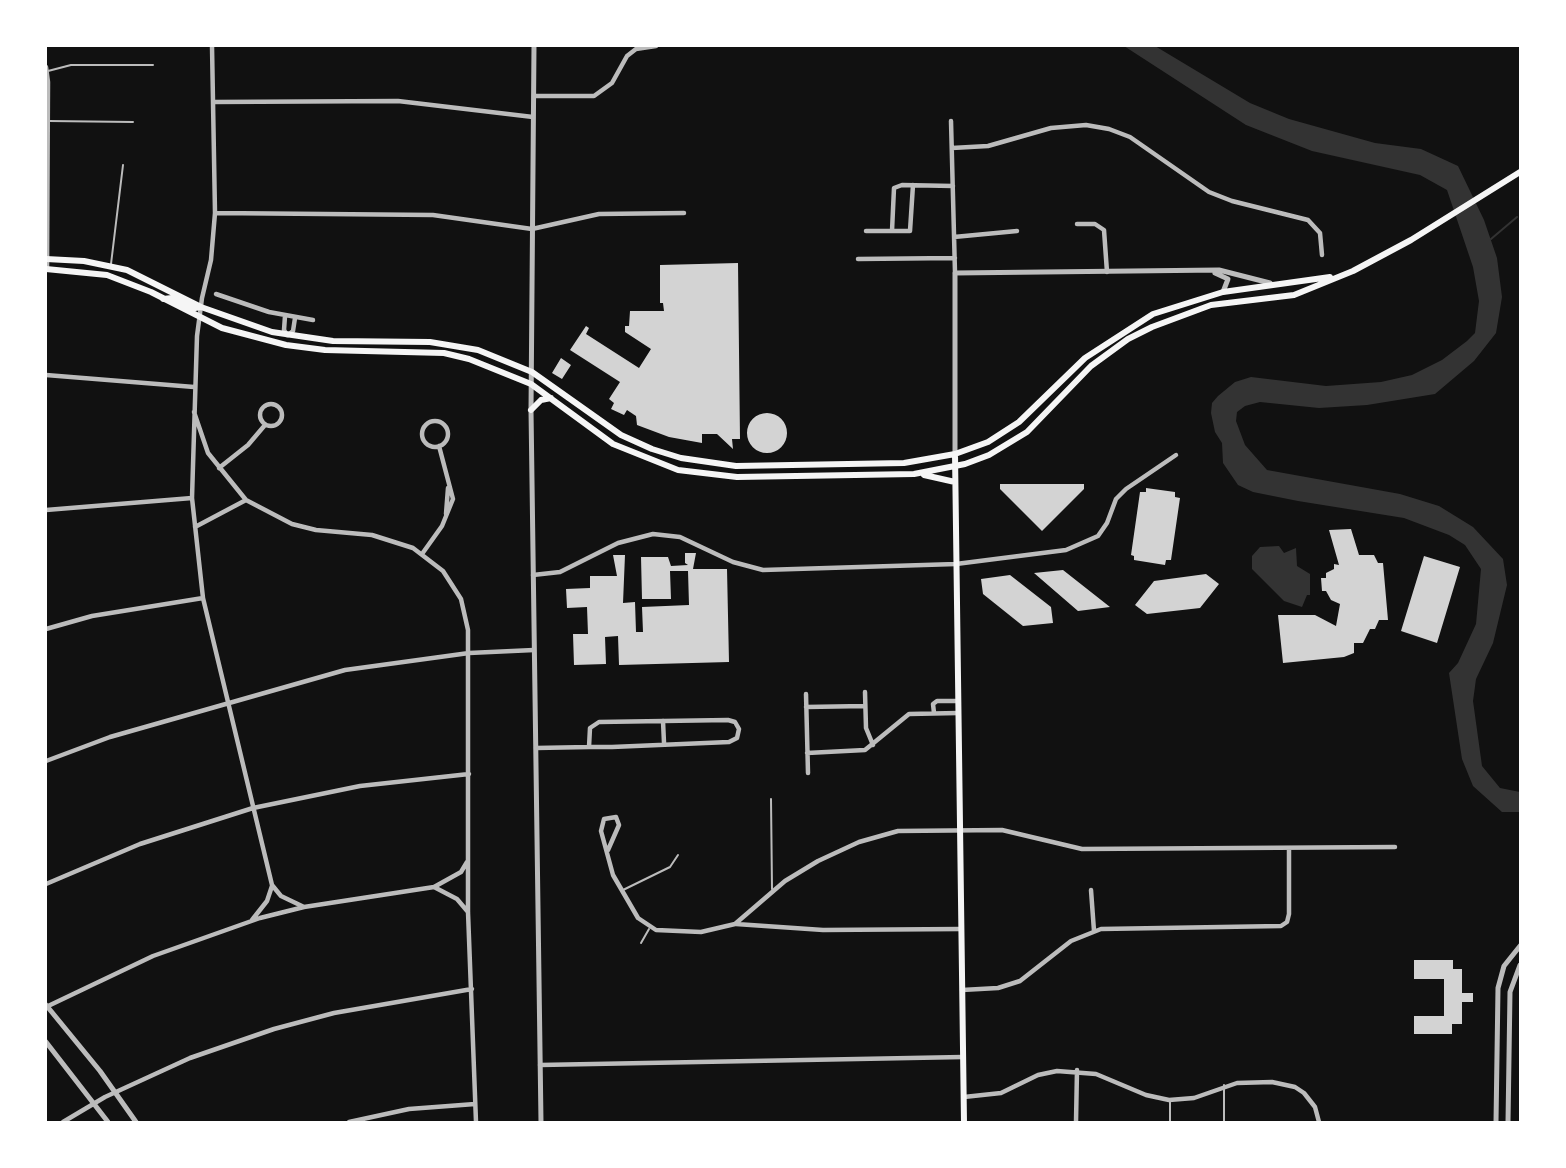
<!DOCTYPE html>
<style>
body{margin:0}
#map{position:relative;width:1566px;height:1168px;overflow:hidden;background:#111;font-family:"Source Serif 4",serif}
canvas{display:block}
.frame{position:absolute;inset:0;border:47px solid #fff;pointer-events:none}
</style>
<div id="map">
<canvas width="1566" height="1168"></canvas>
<div class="frame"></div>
</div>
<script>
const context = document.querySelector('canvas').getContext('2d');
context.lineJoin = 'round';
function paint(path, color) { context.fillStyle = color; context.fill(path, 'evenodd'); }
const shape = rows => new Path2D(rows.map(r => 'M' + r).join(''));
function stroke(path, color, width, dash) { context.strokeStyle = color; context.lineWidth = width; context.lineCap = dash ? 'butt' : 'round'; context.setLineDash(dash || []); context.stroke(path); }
paint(shape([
 [1124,46,1155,46,1250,103,1289,119,1375,143,1421,149,1458,166,1484,220,1497,258,1502,297,1496,333,1474,361,1435,394,1367,405,1319,408,1260,402,1245,406,1237,412,1236,421,1245,445,1267,470,1400,494,1439,506,1473,527,1503,559,1507,585,1493,643,1476,679,1473,701,1482,766,1500,788,1520,792,1520,812,1502,812,1473,786,1462,759,1449,673,1458,663,1476,624,1481,569,1465,545,1449,535,1404,518,1298,501,1253,492,1238,485,1223,463,1222,443,1215,432,1211,413,1212,403,1218,396,1235,382,1251,377,1326,386,1381,382,1412,375,1442,360,1467,341,1475,333,1479,301,1473,267,1447,190,1420,175,1312,151,1246,125],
 [1279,546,1284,553,1296,548,1297,566,1310,574,1310,595,1307,595,1302,607,1284,601,1252,569,1252,556,1260,547]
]), '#333');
stroke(shape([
 [1491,239,1517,217]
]), '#333', 2);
paint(shape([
 [738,263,740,439,732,439,733,449,717,434,702,434,702,443,669,437,637,425,636,416,627,410,624,415,611,409,614,403,609,399,620,382,570,350,586,326,589,328,586,334,639,368,651,349,625,332,625,326,629,326,630,311,664,311,663,303,660,303,660,265],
 [561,358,571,365,562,379,552,373],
 '747 433a20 20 0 1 1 40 0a20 20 0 1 1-40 0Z',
 [1000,484,1084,484,1084,489,1042,531,1000,489],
 [1146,488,1175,492,1175,497,1180,498,1171,560,1166,560,1165,565,1134,560,1134,556,1131,555,1140,492,1146,492],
 [1351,529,1359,555,1374,555,1378,563,1383,563,1388,620,1379,620,1375,629,1370,629,1363,643,1354,643,1354,653,1344,657,1283,663,1278,615,1315,615,1336,626,1340,604,1331,600,1326,591,1322,591,1321,578,1326,578,1326,573,1334,569,1334,564,1339,565,1329,530],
 [685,553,696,553,693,569,727,569,729,662,619,665,618,636,605,637,606,664,574,665,573,634,588,634,587,607,567,608,566,589,590,588,590,576,617,576,613,555,625,555,623,603,635,602,636,632,643,632,642,607,689,605,688,571,670,571,671,599,642,599,641,557,668,557,671,566,688,565,685,563],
 [1424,556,1460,567,1437,643,1401,631],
 [1063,570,1110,607,1078,611,1034,573],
 [1206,574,1219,584,1200,608,1147,614,1135,605,1154,581],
 [1010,575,1051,607,1053,623,1023,626,983,594,981,579],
 [1414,960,1453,960,1453,969,1462,969,1462,993,1473,993,1473,1002,1462,1002,1462,1024,1452,1024,1452,1034,1414,1034,1414,1016,1444,1016,1444,979,1414,979]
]), '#d3d3d3');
stroke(shape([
 [48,71,71,65,153,65],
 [49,121,133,122],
 [111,264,123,165],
 [771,799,772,889],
 [623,890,670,867,678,855],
 [641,943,649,929],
 [1224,1085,1224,1122],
 [1170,1101,1170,1122]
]), '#bcbcbc', 2);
stroke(shape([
 [212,46,215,213,211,260,202,298,197,336,192,498,203,598,272,885,281,896,304,907],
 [46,67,48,82,47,269],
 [534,96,594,96,612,83,627,56,636,49,656,46],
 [213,102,398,101,533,117],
 [951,121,955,273],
 [952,148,988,146,1051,128,1086,125,1109,129,1130,137,1209,192,1232,201,1308,220,1320,233,1322,255],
 [215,213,433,215,532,229,599,214,684,213],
 [1077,224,1095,224,1104,230,1107,272],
 [866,231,910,231,913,185],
 [892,231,894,188,902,185,953,186],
 [954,237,1017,231],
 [858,259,955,258],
 [216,294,269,312,313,320],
 [285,316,284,330,287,335],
 [288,335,293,331,295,318],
 [46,375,194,387],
 '260 415a11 11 0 1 1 22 0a11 11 0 1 1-22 0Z',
 [194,412,208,453,246,500,292,524,316,530,372,535,413,548,443,571,461,599,468,630,468,912,476,1122],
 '422 434a13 13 0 1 1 26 0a13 13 0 1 1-26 0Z',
 [219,468,248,445,265,425],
 [46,510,192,498],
 [446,514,448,488],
 [195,527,246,500],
 [422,554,442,526,453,499,439,446],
 [533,575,560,572,618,543,653,534,680,537,733,562,763,570,956,564,1066,550,1098,536,1107,523,1116,499,1126,489,1176,455],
 [46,629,92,616,203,598],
 [865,692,866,728,873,745],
 [806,694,808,773],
 [806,707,865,706],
 [934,713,933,704,937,701,958,701],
 [663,721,664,743],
 [536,748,589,747,612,747,729,742,737,738,739,729,735,722,728,720,599,722,590,728,589,747],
 [807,753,865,750,909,714,958,713],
 [46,761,110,737,345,670,469,653,534,650],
 [608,850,619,825,616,817,604,819,601,831,613,875,638,918,656,930,701,932,735,924,785,881,818,861,859,842,898,831,1002,830,1082,849,1395,847],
 [46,884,140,844,253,808,360,786,469,774],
 [434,887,457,899,468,912],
 [1091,890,1094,931],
 [252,920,267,901,272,886],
 [736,924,823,930,961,929],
 [962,990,998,988,1020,981,1071,941,1101,929,1281,926,1287,922,1289,914,1289,848],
 [46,1007,153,956,260,918,304,907,434,887,461,872,467,862],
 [540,1065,963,1057],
 [964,1097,1001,1093,1038,1075,1057,1071,1096,1074,1146,1095,1169,1100,1194,1098,1237,1083,1272,1082,1295,1087,1304,1093,1315,1107,1319,1122],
 [63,1122,105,1097,190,1058,274,1029,334,1013,472,989],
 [349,1122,409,1109,475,1104],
 [1076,1122,1077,1070]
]), '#bcbcbc', 4.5);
stroke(shape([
 [534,46,531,410,541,1122],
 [1215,273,1228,279,1223,292],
 [955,454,955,273,1219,270,1270,283],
 [46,1005,100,1071,136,1122],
 [46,1042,108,1122],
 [1496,1122,1498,988,1504,966,1520,946],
 [1508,1122,1510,992,1520,965]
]), '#bcbcbc', 5);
stroke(shape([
 [46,259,84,261,127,270,201,307,272,332,333,341,430,342,478,350,532,372,621,435,652,449,681,458,736,466,904,463,955,454,988,442,1019,422,1085,358,1153,314,1223,292,1330,277],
 [46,269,107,275,151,292,222,328,286,345,325,350,444,353,469,359,531,384,613,444,678,470,737,477,914,474,965,464,989,455,1027,432,1091,366,1128,339,1152,327,1211,305,1294,295,1353,271,1411,240,1520,172],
 [163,299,172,298,195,308,201,307],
 [531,410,541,400,551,398],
 [955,454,964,1122],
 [924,475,955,482]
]), '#f5f5f5', 6);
</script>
